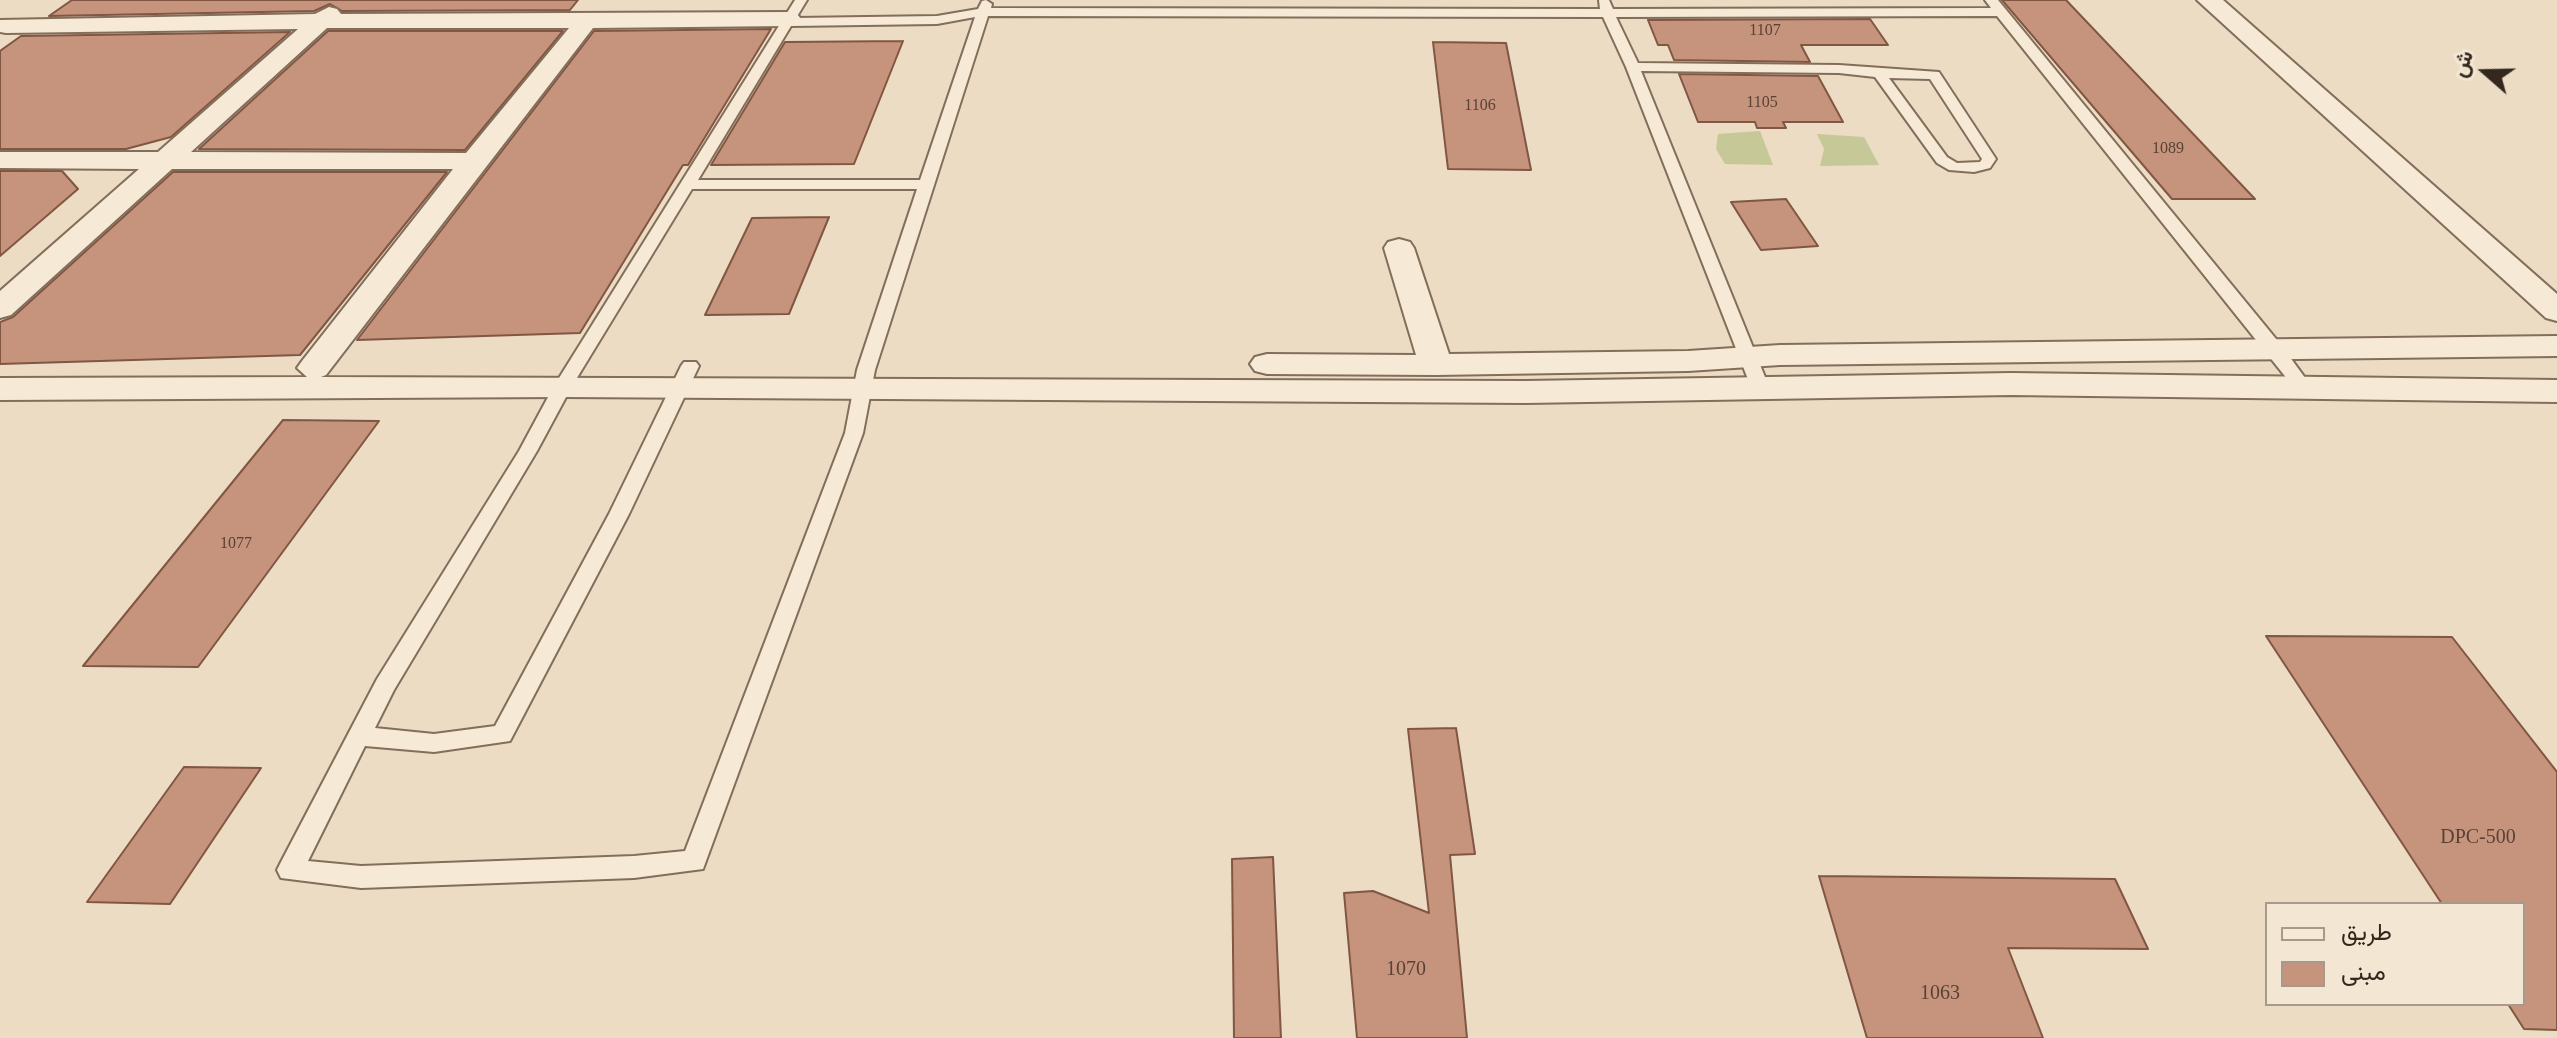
<!DOCTYPE html>
<meta charset="utf-8">
<style>
body{margin:0}
#map{position:relative;width:2557px;height:1038px;overflow:hidden;background:#ebdcc3;font-family:"Times New Roman",Vazirmatn,serif}
canvas{display:block}
.legend{position:absolute;left:2265px;top:902px;width:260px;height:104px;box-sizing:border-box;background:#f3e6d2;border:2px solid #a79a8a;margin:0;padding:10px 14px;list-style:none;font-size:24px;color:#34271e}
.legend li{display:flex;align-items:center;gap:16px;height:40px}
.legend b{width:40px;border:2px solid #a79a8a}
.north{position:absolute;left:2445px;top:32px;width:80px;height:80px;-webkit-text-stroke:6px #f3e6d2;paint-order:stroke;rotate:290deg;font-size:22px;font-weight:700;line-height:32px;text-align:center;color:#34271e}
.north::after{content:'';display:block;margin:auto;width:28px;height:36px;background:#34271e;clip-path:polygon(50% 0,100% 100%,50% 72%,0 100%)}
</style>
<div id="map">
<canvas width="2557" height="1038"></canvas>
<ul class="legend">
<li><b style="height:10px;background:#f6ead6"></b>طريق</li>
<li><b style="height:22px;background:#c6947c"></b>مبنى</li>
</ul>
<div class="north">ش</div>
</div>
<script>
const context = document.querySelector('canvas').getContext('2d');
context.lineJoin = 'round';
function paint(path, color) { context.fillStyle = color; context.fill(path, 'evenodd'); }
const shape = rows => new Path2D(rows.map(r => 'M' + r).join(''));
function stroke(path, color, width, dash) { context.strokeStyle = color; context.lineWidth = width; context.lineCap = dash ? 'butt' : 'round'; context.setLineDash(dash || []); context.stroke(path); }
function write(font, color, halo, rows, align = 'center') {
  context.font = font + ' "Times New Roman",serif'; context.lineWidth = 7; context.setLineDash([]); context.textBaseline = 'middle'; context.strokeStyle = halo; context.fillStyle = color; for (const [text, x, y, turn = 0] of rows) {
    context.save(); context.translate(x, y); context.rotate((+turn || 0) * Math.PI / 180); context.textAlign = isNaN(turn) ? turn : align; if (halo) context.strokeText(text, 0, 0); context.fillText(text, 0, 0); context.restore();
  }
}
paint(shape([
 [1760,131,1773,165,1725,164,1716,149,1718,134],
 [1817,134,1864,137,1879,165,1820,166,1824,149]
]), '#c6c898');
const building = shape([
 [72,0,578,0,570,10,342,11,330,4,314,11,49,16,72,0],
 [2002,0,2066,0,2255,199,2172,199,2002,0],
 [1870,19,1888,45,1801,45,1810,62,1674,60,1668,45,1658,45,1648,20,1870,19],
 [771,29,688,165,683,165,580,333,357,340,594,31,771,29],
 [328,31,563,31,465,150,199,149,328,31],
 [290,32,171,137,126,149,0,149,0,51,21,36,290,32],
 [903,41,854,164,711,165,785,42,903,41],
 [1433,42,1506,43,1531,170,1448,169,1433,42],
 [1679,74,1818,76,1843,122,1783,122,1786,128,1757,128,1755,122,1698,122,1679,74],
 [0,171,62,171,78,189,0,256,0,171],
 [173,172,447,172,300,355,0,364,0,322,13,317,173,172],
 [1786,199,1818,246,1761,250,1731,202,1786,199],
 [829,217,789,314,705,315,752,218,829,217],
 [283,420,379,421,198,667,83,666,283,420],
 [2266,636,2452,637,2557,772,2557,1030,2524,1029,2508,1004,2523,1004,2523,904,2442,904,2266,636],
 [1456,728,1475,854,1450,855,1467,1038,1357,1038,1344,893,1373,891,1429,913,1408,729,1456,728],
 [184,767,261,768,170,904,87,902,184,767],
 [1273,857,1281,1038,1234,1038,1232,859,1273,857],
 [1819,876,2115,879,2148,949,2008,948,2043,1038,1867,1038,1819,876]
]);
paint(building, '#c6947c');
stroke(building, '#815643', 2);
const lane = shape([
 [795,0,807,0,796,18,937,16,978,9,982,1,986,0,992,4,991,8,1600,9,1599,0,1609,0,1613,9,1991,8,1985,0,1998,0,2281,345,2311,386,2308,390,2296,390,1997,16,1616,17,1638,63,1839,65,1939,72,1996,159,1990,168,1974,172,1949,170,1937,163,1875,77,1839,73,1641,71,1769,387,1760,393,1751,387,1626,67,1603,17,988,16,875,370,863,433,703,869,634,878,361,888,281,878,277,870,281,862,377,679,519,451,554,386,795,0],
 [975,17,920,180,698,180,791,26,937,24,975,17],
 [1889,78,1930,79,1982,159,1980,162,1957,163,1947,157,1889,78],
 [692,189,917,189,857,370,845,433,685,851,634,856,361,866,308,861,365,746,434,752,510,741,629,514,699,366,696,362,684,362,681,366,609,514,495,726,434,734,375,728,394,690,537,451,572,386,692,189]
]);
const street = shape([
 [2197,0,2223,0,2557,294,2557,321,2546,318,2197,0],
 [329,7,337,9,341,14,789,12,797,14,801,19,797,24,789,26,593,28,326,375,321,377,1526,381,2011,373,2557,380,2557,402,2011,395,1526,403,563,397,0,400,0,378,307,377,297,368,302,361,453,169,172,169,11,315,0,318,0,291,139,169,0,168,0,152,158,152,298,29,6,33,0,32,0,20,315,14,329,7],
 [327,28,569,28,466,153,191,152,327,28],
 [1399,239,1410,242,1414,248,1449,354,1688,351,1780,345,2557,336,2557,356,1780,365,1688,371,1436,375,1267,374,1255,371,1250,364,1255,357,1267,354,1416,355,1384,248,1388,242,1399,239]
]);
stroke(lane, '#836d5b', 4);
stroke(street, '#836d5b', 4);
paint(lane, '#f6ead6');
paint(street, '#f6ead6');
write('16px', '#584236', null, [
 ["1107",1765,31],
 ["1105",1762,103],
 ["1106",1480,106],
 ["1089",2168,149],
 ["1077",236,544]
]);
write('20px', '#584236', null, [
 ["DPC-500",2478,838],
 ["1070",1406,970],
 ["1063",1940,994]
]);
</script>
